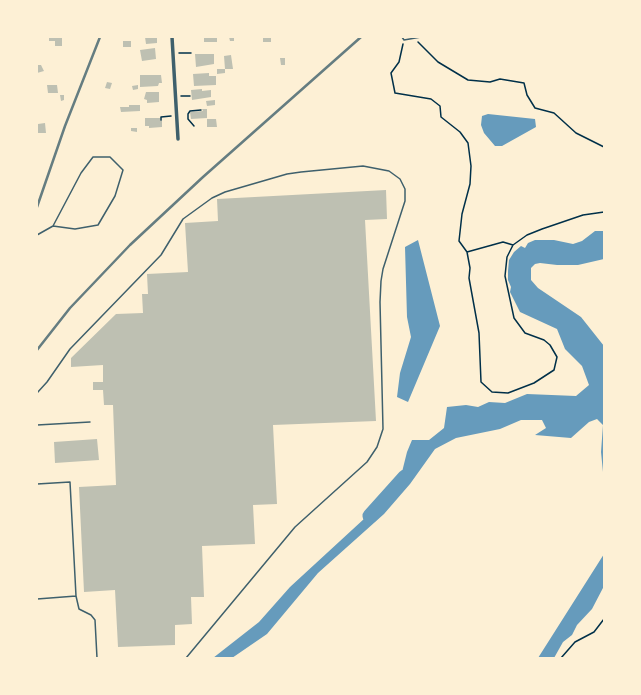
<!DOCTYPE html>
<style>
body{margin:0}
#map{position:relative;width:641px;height:695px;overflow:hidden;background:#fdf0d5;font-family:"IBM Plex Sans",sans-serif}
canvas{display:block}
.frame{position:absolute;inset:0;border:38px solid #fdf0d5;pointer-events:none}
</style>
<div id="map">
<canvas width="641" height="695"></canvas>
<div class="frame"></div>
</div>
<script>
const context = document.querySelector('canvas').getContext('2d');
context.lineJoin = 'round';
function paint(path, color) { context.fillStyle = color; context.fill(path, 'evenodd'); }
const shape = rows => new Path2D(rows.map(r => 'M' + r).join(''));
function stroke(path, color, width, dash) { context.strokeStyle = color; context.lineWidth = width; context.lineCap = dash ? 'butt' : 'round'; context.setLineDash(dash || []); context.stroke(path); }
paint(shape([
 [488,114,535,119,536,127,502,146,495,146,484,133,481,125,482,116],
 [595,231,604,231,604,259,578,265,557,265,540,263,535,264,531,268,531,280,538,288,581,317,604,346,604,482,601,452,603,425,597,419,589,422,571,438,535,435,546,428,542,420,521,420,500,429,456,438,435,449,410,484,384,514,318,573,267,634,232,658,213,658,259,622,290,587,390,495,402,472,407,452,412,440,429,440,444,428,447,407,466,405,478,407,489,402,505,403,527,394,576,396,589,385,582,366,565,349,557,329,520,312,510,292,511,287,508,280,508,271,509,260,514,252,521,246,525,248,528,243,535,240,554,240,573,244,582,241],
 [418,240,440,326,408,402,397,397,400,373,411,337,407,317,405,247],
 [604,554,604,586,592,609,577,625,572,635,563,642,554,658,538,658]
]), '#669bbc');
stroke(shape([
 [370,516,405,477]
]), '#669bbc', 15);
paint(shape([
 [49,37,62,37,62,46,55,46,55,41,49,41],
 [145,37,157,37,157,43,146,44],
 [204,37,217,37,217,42,204,42],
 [229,37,234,37,234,41,230,41],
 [263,37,271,37,271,42,263,42],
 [123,41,131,41,131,47,123,47],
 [155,48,156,59,142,61,140,50],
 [195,54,214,54,214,64,196,67],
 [231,55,233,69,225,69,224,56],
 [280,58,285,58,285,65,281,65],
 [37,65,41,65,44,71,37,73],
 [217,69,225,69,225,73,217,74],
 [209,73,209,76,216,76,216,85,194,86,193,74],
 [140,75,161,75,162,83,159,83,158,86,140,87],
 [107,82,112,83,110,89,105,88],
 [47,85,57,85,58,93,48,93],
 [138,85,138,89,133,90,132,86],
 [202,89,202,91,211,90,211,97,192,100,191,90],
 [146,92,159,92,159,102,147,103,147,100,144,99],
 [60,95,64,95,64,100,61,101],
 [215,100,215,105,207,106,206,101],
 [129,105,140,105,140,111,121,112,120,107,129,107],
 [202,109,207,109,207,118,191,119,190,112,203,111],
 [145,118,160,118,160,120,162,120,162,127,149,128,149,126,145,126],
 [207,119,216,119,217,127,207,127],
 [45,123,46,133,37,133,38,124],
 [131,128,137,128,137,132,131,131],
 [386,190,387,219,365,220,376,421,273,425,277,504,253,505,255,544,202,546,204,597,191,597,192,624,175,625,175,645,118,647,115,590,84,592,79,487,116,485,113,405,104,405,103,390,93,390,93,382,103,382,103,365,71,367,71,358,116,314,143,313,142,294,148,294,147,274,188,272,185,223,218,221,217,199],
 [97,439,99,460,55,463,54,442]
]), '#bec0b2');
stroke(shape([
 [418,42,438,62,468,80,490,82,500,79,524,83,527,95,535,108,554,113,576,133,604,147],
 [403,44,399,62,391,73,395,93,431,99,440,106,441,117,460,132,468,143,471,166,470,184,462,214,459,241,467,252,470,268,469,278,479,333,481,382,492,392,508,393,534,383,554,370,557,357,550,345,544,340,525,333,514,318,505,276,507,257,513,245],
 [179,53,191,53],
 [181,96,190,96],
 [161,120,161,117,171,116],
 [194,126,188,119,188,114,190,111,201,110],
 [467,252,503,242,513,245,527,235,542,229,583,215,604,212],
 [561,658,575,642,594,632,604,619]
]), '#003049', 1.5);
stroke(shape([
 [402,37,404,40,421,37],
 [37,235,53,226,81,173,93,157,110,157,123,170,115,196,98,225,75,229,53,226],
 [37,393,47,382,70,349,161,255,183,219,212,198,225,192,287,174,301,172,363,166,389,171,400,179,405,189,405,201,383,269,381,281,380,302,383,429,377,447,367,462,295,527,186,658],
 [37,425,90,422],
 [37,484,70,482,76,596,37,599],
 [76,596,79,609,91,615,95,620,97,658]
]), '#3f606c', 1.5);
stroke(shape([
 [172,37,178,139]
]), '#3f606c', 3.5);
stroke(shape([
 [37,207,65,126,100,37],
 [37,350,70,308,130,245,203,177,361,37]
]), '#657d81', 2.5);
</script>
